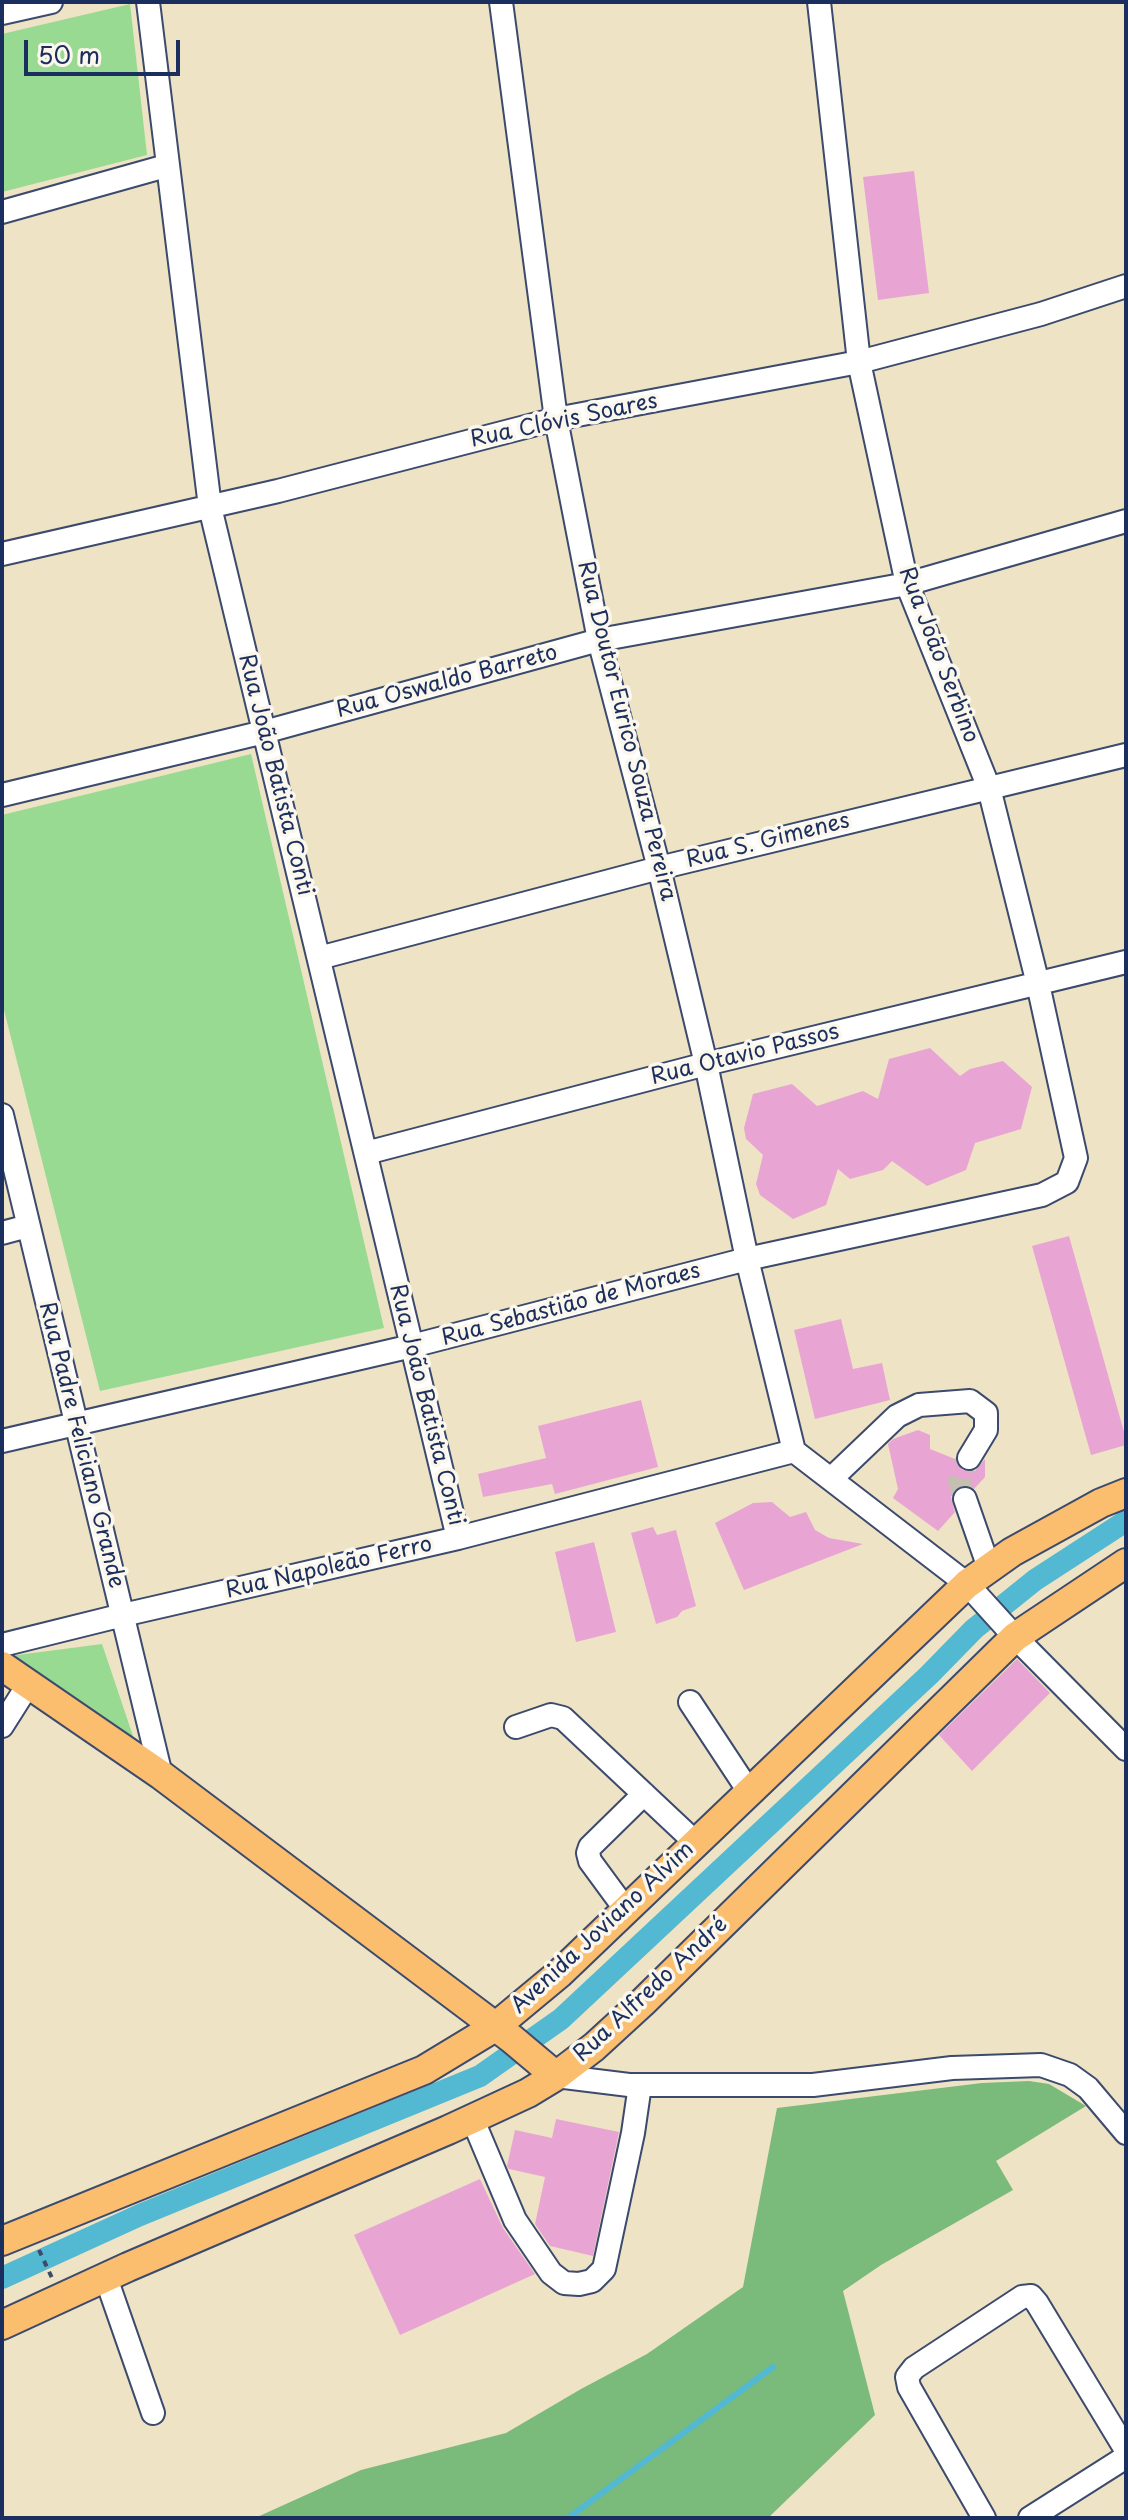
<!DOCTYPE html>
<meta charset="utf-8">
<style>
body{margin:0}
#map{position:relative;width:1128px;height:2520px;overflow:hidden;background:#eee3c4;font-family:"Playpen Sans",sans-serif}
canvas{display:block}
.frame{position:absolute;inset:0;border:4px solid #1b2f5e;pointer-events:none}
.scale{position:absolute;left:24px;top:40px;width:156px;height:36px;box-sizing:border-box;border:4px solid #1b2f5e;border-top:0;padding-left:10px;font-size:24px;line-height:28px;white-space:nowrap;color:#1b2f5e;-webkit-text-stroke:6px #fbf7ec;paint-order:stroke}
</style>
<div id="map">
<canvas width="1128" height="2520"></canvas>
<div class="frame"></div>
<div class="scale">50 m</div>
</div>
<script>
const context = document.querySelector('canvas').getContext('2d');
context.lineJoin = 'round';
function paint(path, color) { context.fillStyle = color; context.fill(path, 'evenodd'); }
const shape = rows => new Path2D(rows.map(r => 'M' + r).join(''));
function stroke(path, color, width, dash) { context.strokeStyle = color; context.lineWidth = width; context.lineCap = dash ? 'butt' : 'round'; context.setLineDash(dash || []); context.stroke(path); }
function write(font, color, halo, rows, align = 'center') {
  context.font = font + ' "Playpen Sans",sans-serif'; context.lineWidth = 7; context.setLineDash([]); context.textBaseline = 'middle'; context.strokeStyle = halo; context.fillStyle = color; for (const [text, x, y, turn = 0] of rows) {
    context.save(); context.translate(x, y); context.rotate((+turn || 0) * Math.PI / 180); context.textAlign = isNaN(turn) ? turn : align; if (halo) context.strokeText(text, 0, 0); context.fillText(text, 0, 0); context.restore();
  }
}
paint(shape([
 [130,4,147,155,2,192,2,34],
 [251,754,384,1328,100,1391,2,1002,2,815],
 [102,1644,134,1739,10,1656]
]), '#98da91');
paint(shape([
 [1029,2081,1049,2084,1086,2106,996,2161,1013,2190,881,2265,843,2291,875,2415,768,2518,255,2518,361,2470,506,2433,581,2389,647,2354,743,2287,777,2108,982,2083]
]), '#7aba7b');
stroke(shape([
 [568,2518,773,2367]
]), '#53b8d1', 6);
stroke(shape([
 [2,2278,140,2215,480,2076,561,2019,929,1675,974,1629,1035,1580,1126,1521]
]), '#53b8d1', 22);
paint(shape([
 [914,171,929,293,878,300,863,177],
 [930,1048,960,1076,970,1069,1003,1061,1032,1087,1021,1129,975,1143,966,1170,927,1186,892,1161,883,1170,850,1179,838,1169,826,1205,793,1219,760,1195,756,1184,763,1155,746,1139,744,1128,753,1094,792,1084,817,1106,863,1091,878,1099,889,1059],
 [1069,1236,1126,1439,1126,1445,1091,1455,1032,1246],
 [841,1319,853,1369,882,1363,890,1400,815,1419,794,1330],
 [641,1400,658,1467,555,1494,552,1484,483,1497,478,1474,546,1458,538,1426],
 [918,1430,930,1435,930,1449,955,1459,962,1470,975,1471,985,1459,985,1477,974,1489,967,1485,955,1489,951,1497,955,1512,938,1531,893,1498,898,1489,888,1444,893,1439],
 [772,1502,790,1517,806,1512,815,1530,829,1538,863,1544,744,1590,715,1523,753,1503],
 [653,1527,657,1535,676,1530,696,1606,682,1611,677,1617,656,1624,631,1533],
 [594,1542,616,1632,576,1642,555,1552],
 [1017,1659,1050,1693,972,1771,939,1735],
 [556,2119,619,2132,593,2256,550,2246,535,2224,545,2177,509,2169,507,2166,515,2130,552,2138],
 [480,2179,503,2228,535,2274,400,2335,354,2235]
]), '#e8a5d4');
stroke(shape([
 [965,1499,959,1481,962,1468,969,1458]
]), '#c4bfb0', 22, [22, 11]);
const minor = shape([
 [148,2,210,507,458,1538],
 [501,2,556,419,599,640,659,868,706,1064,747,1259,794,1451],
 [2,13,51,2],
 [2,212,166,166],
 [2,554,278,491,556,419,859,362,1041,314,1126,286],
 [2,795,264,732,599,640,907,584,1126,521],
 [319,958,659,868,1126,755],
 [2,1115,161,1775],
 [366,1153,706,1064,1126,962],
 [2,1233,28,1226],
 [2,1441,412,1346,747,1259,1042,1195,1067,1182,1076,1158,1038,984,989,788,907,584,859,362,819,2],
 [794,1451,967,1584,1015,1637,1126,1749],
 [831,1479,897,1416,919,1405,970,1401,986,1413,986,1430,969,1458],
 [965,1499,989,1568],
 [2,1645,123,1615,458,1538,794,1451],
 [690,1702,750,1793],
 [2,1726,28,1685],
 [516,1727,551,1715,563,1718,696,1843],
 [626,1910,590,1861,588,1853,590,1847,644,1794],
 [556,2076,629,2085,813,2085,952,2068,1041,2065,1070,2075,1088,2088,1126,2133],
 [472,2118,515,2220,551,2273,564,2283,579,2284,592,2281,604,2269,633,2133,640,2085],
 [106,2278,153,2413],
 [984,2518,909,2387,907,2377,914,2368,1022,2297,1031,2296,1037,2303,1126,2450],
 [1030,2518,1126,2457]
]);
const major = shape([
 [2,1666,161,1775,512,2039,556,2076],
 [2,2241,424,2070,495,2027,560,1973,967,1584,1012,1552,1101,1503,1126,1493],
 [2,2325,128,2267,448,2130,528,2093,556,2076,594,2047,642,2003,1015,1637,1126,1563]
]);
stroke(minor, '#3b4a6d', 26);
stroke(major, '#3b4a6d', 32);
stroke(shape([
 [39,2250,52,2278]
]), '#3b4a6d', 4, [6, 6]);
stroke(minor, '#fff', 22);
stroke(major, '#fbbe6e', 28);
write('22px', '#1b2f5e', '#fbf7ec', [
 ["Rua Clóvis Soares",564,421,-12],
 ["Rua João Serbino",938,655,69],
 ["Rua Oswaldo Barreto",447,682,-15],
 ["Rua Doutor Eurico Souza Pereira",626,731,76],
 ["Rua João Batista Conti",275,775,76],
 ["Rua S. Gimenes",768,841,-14],
 ["Rua Otavio Passos",745,1055,-14],
 ["Rua Sebastião de Moraes",571,1305,-15],
 ["Rua João Batista Conti",426,1405,76],
 ["Rua Padre Feliciano Grande",81,1445,76],
 ["Rua Napoleão Ferro",329,1568,-13],
 ["Avenida Joviano Alvim",603,1928,-43],
 ["Rua Alfredo André",651,1990,-43]
]);
</script>
